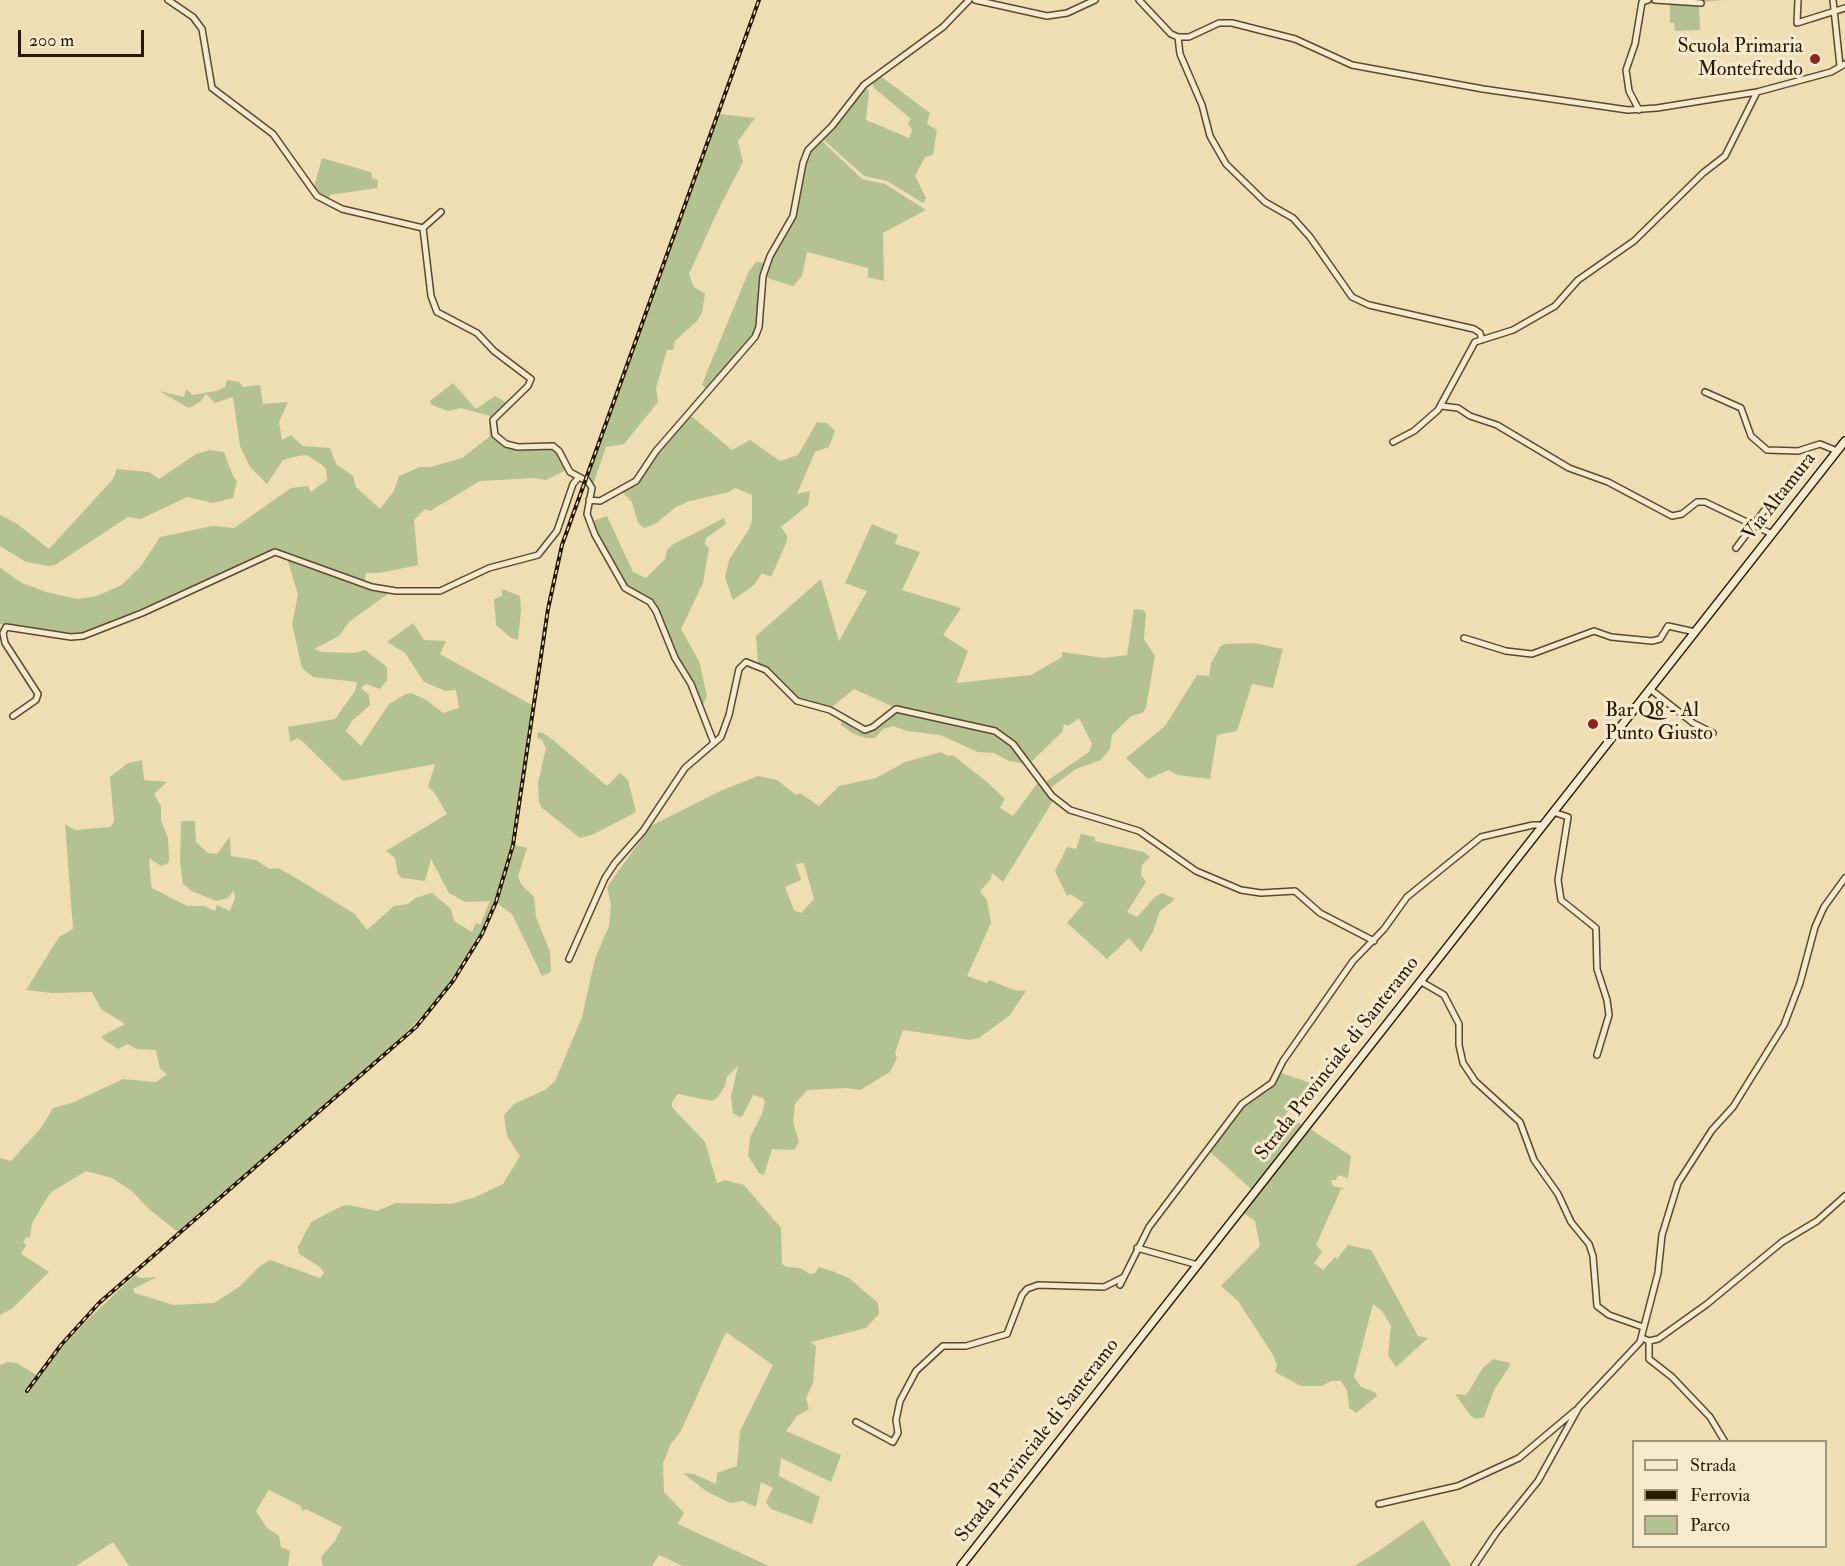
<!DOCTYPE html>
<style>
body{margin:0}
#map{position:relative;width:1845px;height:1566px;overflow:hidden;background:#efddb4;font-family:"IM FELL Double Pica",serif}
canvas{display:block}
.legend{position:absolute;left:1632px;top:1440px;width:195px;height:108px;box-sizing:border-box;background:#f5e9ce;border:2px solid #a3957c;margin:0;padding:8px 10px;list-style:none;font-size:18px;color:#291802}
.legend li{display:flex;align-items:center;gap:12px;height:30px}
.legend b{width:30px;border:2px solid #a3957c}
.scale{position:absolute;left:18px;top:30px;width:126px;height:27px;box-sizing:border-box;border:3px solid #291802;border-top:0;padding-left:8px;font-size:18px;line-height:21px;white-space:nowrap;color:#291802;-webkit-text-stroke:4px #f5e9ce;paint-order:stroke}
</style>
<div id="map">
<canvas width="1845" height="1566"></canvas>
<ul class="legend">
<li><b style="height:8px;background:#f5e9ce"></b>Strada</li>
<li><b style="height:8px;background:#291802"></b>Ferrovia</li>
<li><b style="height:16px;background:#b4c291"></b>Parco</li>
</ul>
<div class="scale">200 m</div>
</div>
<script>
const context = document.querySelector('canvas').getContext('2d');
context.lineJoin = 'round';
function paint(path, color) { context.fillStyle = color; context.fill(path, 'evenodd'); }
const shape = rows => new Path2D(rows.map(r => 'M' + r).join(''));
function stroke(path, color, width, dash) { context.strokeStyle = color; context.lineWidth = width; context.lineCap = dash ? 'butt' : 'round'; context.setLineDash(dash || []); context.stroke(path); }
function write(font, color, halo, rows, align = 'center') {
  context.font = font + ' "IM FELL Double Pica",serif'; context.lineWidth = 6; context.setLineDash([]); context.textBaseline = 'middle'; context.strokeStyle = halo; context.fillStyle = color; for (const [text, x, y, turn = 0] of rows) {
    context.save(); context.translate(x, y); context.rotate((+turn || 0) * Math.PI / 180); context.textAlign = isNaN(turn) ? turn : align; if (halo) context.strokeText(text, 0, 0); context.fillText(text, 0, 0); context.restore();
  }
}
paint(shape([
 [1670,0,1723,0,1699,2,1700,30,1675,31,1674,23,1670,23],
 [879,75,930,113,927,124,937,130,933,155,925,157,915,176,926,198,923,203,887,181,864,176,823,139,866,86,869,92,866,120,909,138,912,130,908,124,911,119,874,88,872,80],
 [719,114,755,118,738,141,743,162,720,206,689,274,694,287,705,294,702,312,698,320,675,341,673,350,667,350,656,388,658,402,624,444,606,447,593,485,587,479],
 [819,138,862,179,885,184,926,210,883,233,884,281,868,277,868,268,807,252,802,276,793,286,764,277,774,251,793,221,806,153],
 [322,158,371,172,372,178,378,180,377,188,330,195,328,200,314,187],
 [756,262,766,263,757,331,708,390,702,385,707,372,749,271],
 [227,380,239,382,243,387,260,385,263,404,288,402,279,422,282,440,291,435,303,446,330,448,336,464,353,476,356,487,380,509,394,491,399,476,420,467,431,467,462,458,489,437,490,416,461,408,448,411,432,405,430,401,453,383,476,409,495,396,507,403,492,419,494,436,517,449,551,447,558,452,566,470,546,480,534,478,480,481,430,511,425,509,414,520,418,565,380,573,366,573,364,584,280,552,125,620,84,635,70,636,0,624,0,568,22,583,46,592,77,599,97,596,122,585,141,566,160,537,212,526,234,528,291,488,308,486,311,492,327,480,326,469,322,465,307,455,298,456,283,460,267,484,250,467,240,446,233,397,215,403,206,394,200,402,189,408,159,391,184,397,186,389,193,395,216,391,225,387],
 [690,415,732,450,750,440,780,461,798,455,817,422,827,423,835,431,829,447,815,452,797,494,810,491,808,505,781,527,787,536,787,541,771,577,762,573,754,585,733,600,725,578,729,560,749,529,752,520,752,495,735,488,729,492,690,501,676,507,655,524,644,528,638,523,632,502,622,492,637,482,650,462],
 [210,450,224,452,233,476,237,481,233,498,213,503,187,497,141,519,128,517,55,565,49,566,26,562,0,546,0,515,16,523,49,549,113,479,117,469,149,472,159,479,196,454],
 [607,516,633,572,646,578,665,559,667,550,672,545,724,518,726,524,706,538,705,544,709,548,703,583,681,629,699,661,707,696,701,709,655,606,627,588,590,522],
 [872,524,898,535,895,544,920,552,902,590,961,608,943,635,968,651,956,683,1031,675,1062,657,1062,652,1104,658,1127,655,1134,609,1143,610,1146,613,1144,639,1155,656,1146,708,1142,713,1131,716,1112,735,1110,749,1101,760,1076,769,1049,789,1044,783,1089,752,1092,744,1079,718,1068,726,1064,724,1062,732,1029,764,997,730,896,708,854,689,831,708,795,698,758,664,756,636,821,579,839,641,867,591,845,583],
 [287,558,370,589,389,593,349,622,339,636,314,649,322,652,355,653,365,650,387,667,387,680,380,689,366,684,361,688,369,695,370,705,352,721,346,731,361,746,389,704,404,695,411,693,425,699,443,713,459,708,456,690,445,691,424,682,405,653,387,642,413,623,424,640,446,641,440,654,532,705,514,839,500,888,477,941,437,1001,386,1053,179,1233,149,1209,132,1191,112,1178,86,1171,50,1193,32,1223,30,1238,27,1237,23,1242,26,1245,21,1254,49,1272,13,1308,0,1315,0,1158,11,1161,41,1128,53,1108,72,1103,123,1079,156,1082,167,1074,160,1069,156,1050,136,1049,128,1044,118,1049,104,1040,102,1036,125,1024,101,1009,92,992,52,993,26,990,59,937,73,929,65,824,75,830,110,827,114,822,110,777,128,763,142,760,144,780,167,782,154,794,161,806,161,820,168,838,169,860,167,864,161,866,149,858,151,884,152,888,187,906,204,906,215,911,217,905,230,911,235,898,234,890,228,898,216,901,192,891,183,884,180,864,181,821,195,821,196,842,208,853,217,854,230,837,231,856,256,860,269,869,278,868,296,878,355,914,367,930,394,906,408,904,415,898,432,893,451,909,454,921,472,932,476,923,480,925,490,901,465,902,449,893,431,859,425,881,402,878,398,874,395,858,386,851,447,814,434,792,428,787,435,764,343,781,302,741,298,738,290,742,288,727,335,719,355,691,357,682,313,677,302,668,292,624,298,595],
 [502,589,520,596,521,611,518,640,511,638,496,625,494,599,502,596],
 [1254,643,1283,649,1273,688,1252,684,1237,731,1217,735,1210,779,1178,775,1169,770,1148,779,1126,758,1165,726,1197,675,1209,676,1211,663,1220,647,1224,644],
 [896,710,988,729,1009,742,1026,764,1009,761,994,753,978,752,940,735,907,731,893,726,883,729,875,738,866,738,854,734,841,725,841,719,865,731],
 [538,732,543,733,553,740,607,786,620,773,628,780,636,812,594,834,580,838,542,808,539,803,538,783,546,748,542,740,537,738],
 [941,752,948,756,953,755,987,782,1005,799,1000,808,1013,816,1039,781,1053,801,1003,882,992,873,991,879,980,891,987,900,991,923,967,976,987,983,989,980,1014,990,1026,991,1010,1015,979,1038,970,1040,903,1030,895,1053,897,1058,890,1072,860,1090,846,1088,807,1090,795,1104,793,1122,799,1142,794,1150,772,1149,764,1175,759,1173,748,1156,750,1137,762,1114,765,1102,763,1098,753,1095,743,1115,740,1117,733,1113,731,1096,738,1066,727,1077,725,1086,717,1098,712,1101,678,1094,672,1102,672,1107,705,1142,717,1183,725,1180,744,1185,781,1228,782,1264,787,1267,800,1268,810,1274,815,1273,819,1267,832,1271,849,1278,878,1303,879,1314,866,1328,811,1342,816,1346,813,1383,806,1398,809,1409,797,1416,786,1431,841,1455,831,1482,781,1458,779,1476,820,1497,812,1524,771,1509,766,1502,773,1488,761,1482,756,1507,743,1501,730,1503,706,1491,683,1473,694,1474,716,1484,717,1473,737,1466,740,1431,773,1365,726,1332,681,1431,671,1444,663,1463,664,1492,684,1513,678,1524,769,1566,683,1566,659,1555,652,1566,323,1566,321,1557,335,1541,342,1527,306,1509,302,1511,301,1506,269,1490,256,1511,267,1528,279,1536,281,1547,290,1551,288,1566,129,1566,113,1542,76,1566,0,1566,0,1365,8,1362,17,1363,36,1375,27,1390,30,1391,49,1362,83,1324,135,1275,141,1278,157,1277,133,1289,135,1293,173,1305,214,1303,239,1287,260,1266,270,1260,320,1278,324,1273,320,1267,299,1254,298,1247,311,1222,342,1206,349,1205,377,1211,396,1203,451,1204,473,1198,503,1184,520,1156,507,1136,504,1115,514,1104,545,1090,555,1081,582,1017,595,959,609,926,611,905,607,887,651,826,720,791,758,776,777,780,796,795,800,793,819,806,839,786,876,778,905,762],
 [804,863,814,899,801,913,794,910,785,887,801,880,796,864],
 [1081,834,1095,837,1095,841,1144,852,1150,857,1142,865,1141,875,1146,882,1127,912,1137,917,1155,897,1162,893,1175,899,1160,911,1153,931,1141,952,1129,938,1107,959,1067,923,1084,903,1070,894,1067,896,1055,871,1067,847,1076,849],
 [515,845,527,848,518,876,521,884,534,897,536,917,550,952,551,972,542,976,512,914,497,903],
 [1278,1072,1314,1084,1302,1094,1286,1114,1304,1126,1253,1191,1208,1150,1245,1103,1267,1089],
 [1309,1128,1351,1156,1348,1178,1338,1175,1336,1180,1331,1180,1333,1186,1345,1189,1341,1189,1316,1245,1322,1252,1314,1263,1323,1270,1335,1257,1337,1259,1348,1245,1371,1250,1418,1336,1428,1338,1396,1367,1388,1355,1391,1326,1382,1311,1373,1304,1354,1377,1361,1387,1375,1392,1377,1396,1356,1413,1349,1408,1347,1390,1341,1381,1331,1381,1322,1386,1301,1386,1275,1372,1277,1365,1273,1355,1238,1301,1221,1286,1260,1246,1255,1221,1242,1212],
 [1493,1359,1510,1363,1509,1367,1494,1390,1484,1417,1476,1419,1470,1415,1455,1394,1465,1395,1469,1391,1482,1369],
 [1423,1520,1451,1566,1354,1566,1377,1552]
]), '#b4c291');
const minor = shape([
 [168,0,193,17,202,29,212,88,273,134,317,196,342,209,423,228,431,296,437,312,477,333,494,351,531,379,528,386,493,420,495,435,506,444,518,447,553,446,559,451,570,472,583,479],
 [975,0,1047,16,1067,13,1095,0],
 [1139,0,1171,34,1178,37,1189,37,1219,23,1232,23,1295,39,1352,65,1483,89,1628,110,1657,108,1757,92,1831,72,1845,64],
 [1655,0,1701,3],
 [1798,0,1797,23,1845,8],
 [1833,0,1840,66],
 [1178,37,1180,54,1202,105,1210,136,1226,164,1265,202,1293,218,1310,237,1352,297,1369,305,1474,329,1480,333,1482,340],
 [1639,110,1629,91,1626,70,1635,44,1642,2,1648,0],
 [423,228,441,212],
 [1705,392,1741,408,1751,436,1767,450,1798,451,1820,444,1837,451],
 [1441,406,1458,408,1470,416,1497,425,1569,468,1608,482,1672,516,1682,514,1697,502,1705,502,1772,534],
 [1393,442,1414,431,1438,410,1475,342,1513,330,1555,306,1578,280,1634,241,1703,173,1725,156,1757,92],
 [587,480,592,488,587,514,595,535,625,588,650,602,656,611,675,658,691,684,714,743],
 [589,500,600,501,636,481,656,451,755,337,759,327,763,276,770,256,793,216,803,163,808,150,832,126,864,85,943,27,969,0],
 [1736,548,1776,495],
 [1464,638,1506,651,1532,654,1594,631,1611,637,1652,641,1660,639,1668,626,1695,632],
 [1650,689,1693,723,1713,733],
 [13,716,36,700,38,694,5,643,3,633,6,627,71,637,83,636,142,613,275,552,372,587,396,591,440,591,489,568,538,555,557,531,573,484,579,477],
 [1553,812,1568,817,1558,880,1561,900,1596,928,1597,969,1607,1000,1609,1015,1597,1055],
 [569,959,605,878,615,863,643,831,685,768,721,737,729,715,739,669,746,662,766,670,797,701,830,710,865,730,873,727,896,709,995,731,1013,744,1052,796,1070,810,1139,831,1196,871,1241,890,1261,893,1295,891,1320,913,1374,941],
 [1420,981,1444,995,1459,1024,1459,1045,1463,1063,1475,1081,1520,1122,1534,1160,1558,1194,1571,1222,1589,1244,1593,1256,1597,1306,1609,1315,1643,1327],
 [1137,1248,1198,1265],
 [1120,1285,1149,1227,1242,1104,1272,1083,1283,1061,1353,961,1384,929,1407,897,1481,837,1533,825,1544,825],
 [1642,1338,1649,1341,1658,1339,1707,1304,1782,1242,1817,1221,1845,1196],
 [1649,1341,1649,1359,1672,1377,1710,1417,1725,1442],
 [856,1422,893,1442,898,1433,896,1420,900,1401,916,1371,943,1346,966,1346,1007,1334,1022,1295,1027,1289,1038,1285,1104,1287,1124,1277],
 [1379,1504,1458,1486,1519,1458,1576,1410],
 [1474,1566,1496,1533,1538,1481,1579,1407,1640,1342,1658,1273,1662,1235,1678,1183,1712,1130,1733,1107,1784,1025,1800,983,1815,927,1824,907,1845,878]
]);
const secondary = shape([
 [961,1566,1845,441]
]);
stroke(minor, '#5a492e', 8);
stroke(secondary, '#291802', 10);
stroke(minor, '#f5e9ce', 5);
stroke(secondary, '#f5e9ce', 7);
const rail = shape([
 [27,1391,61,1345,99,1303,416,1027,453,981,482,934,496,902,513,845,548,609,562,545,759,0]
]);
stroke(rail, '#291802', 4);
stroke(rail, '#f5e9ce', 1.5, [4.5]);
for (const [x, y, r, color] of [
 [1815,59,6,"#8f2418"],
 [1593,724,6,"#8f2418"]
]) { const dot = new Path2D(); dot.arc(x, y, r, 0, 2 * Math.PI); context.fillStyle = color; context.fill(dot); stroke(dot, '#f5e9ce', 2); }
write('20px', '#291802', '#f5e9ce', [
 ["Scuola Primaria",1803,48],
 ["Montefreddo",1803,71],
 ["Bar Q8 - Al",1605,712,"left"],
 ["Punto Giusto",1605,735,"left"]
], 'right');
write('20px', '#291802', '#f5e9ce', [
 ["Via Altamura",1780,497,-52],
 ["Strada Provinciale di Santeramo",1338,1059,-52],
 ["Strada Provinciale di Santeramo",1038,1441,-52]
]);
</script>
